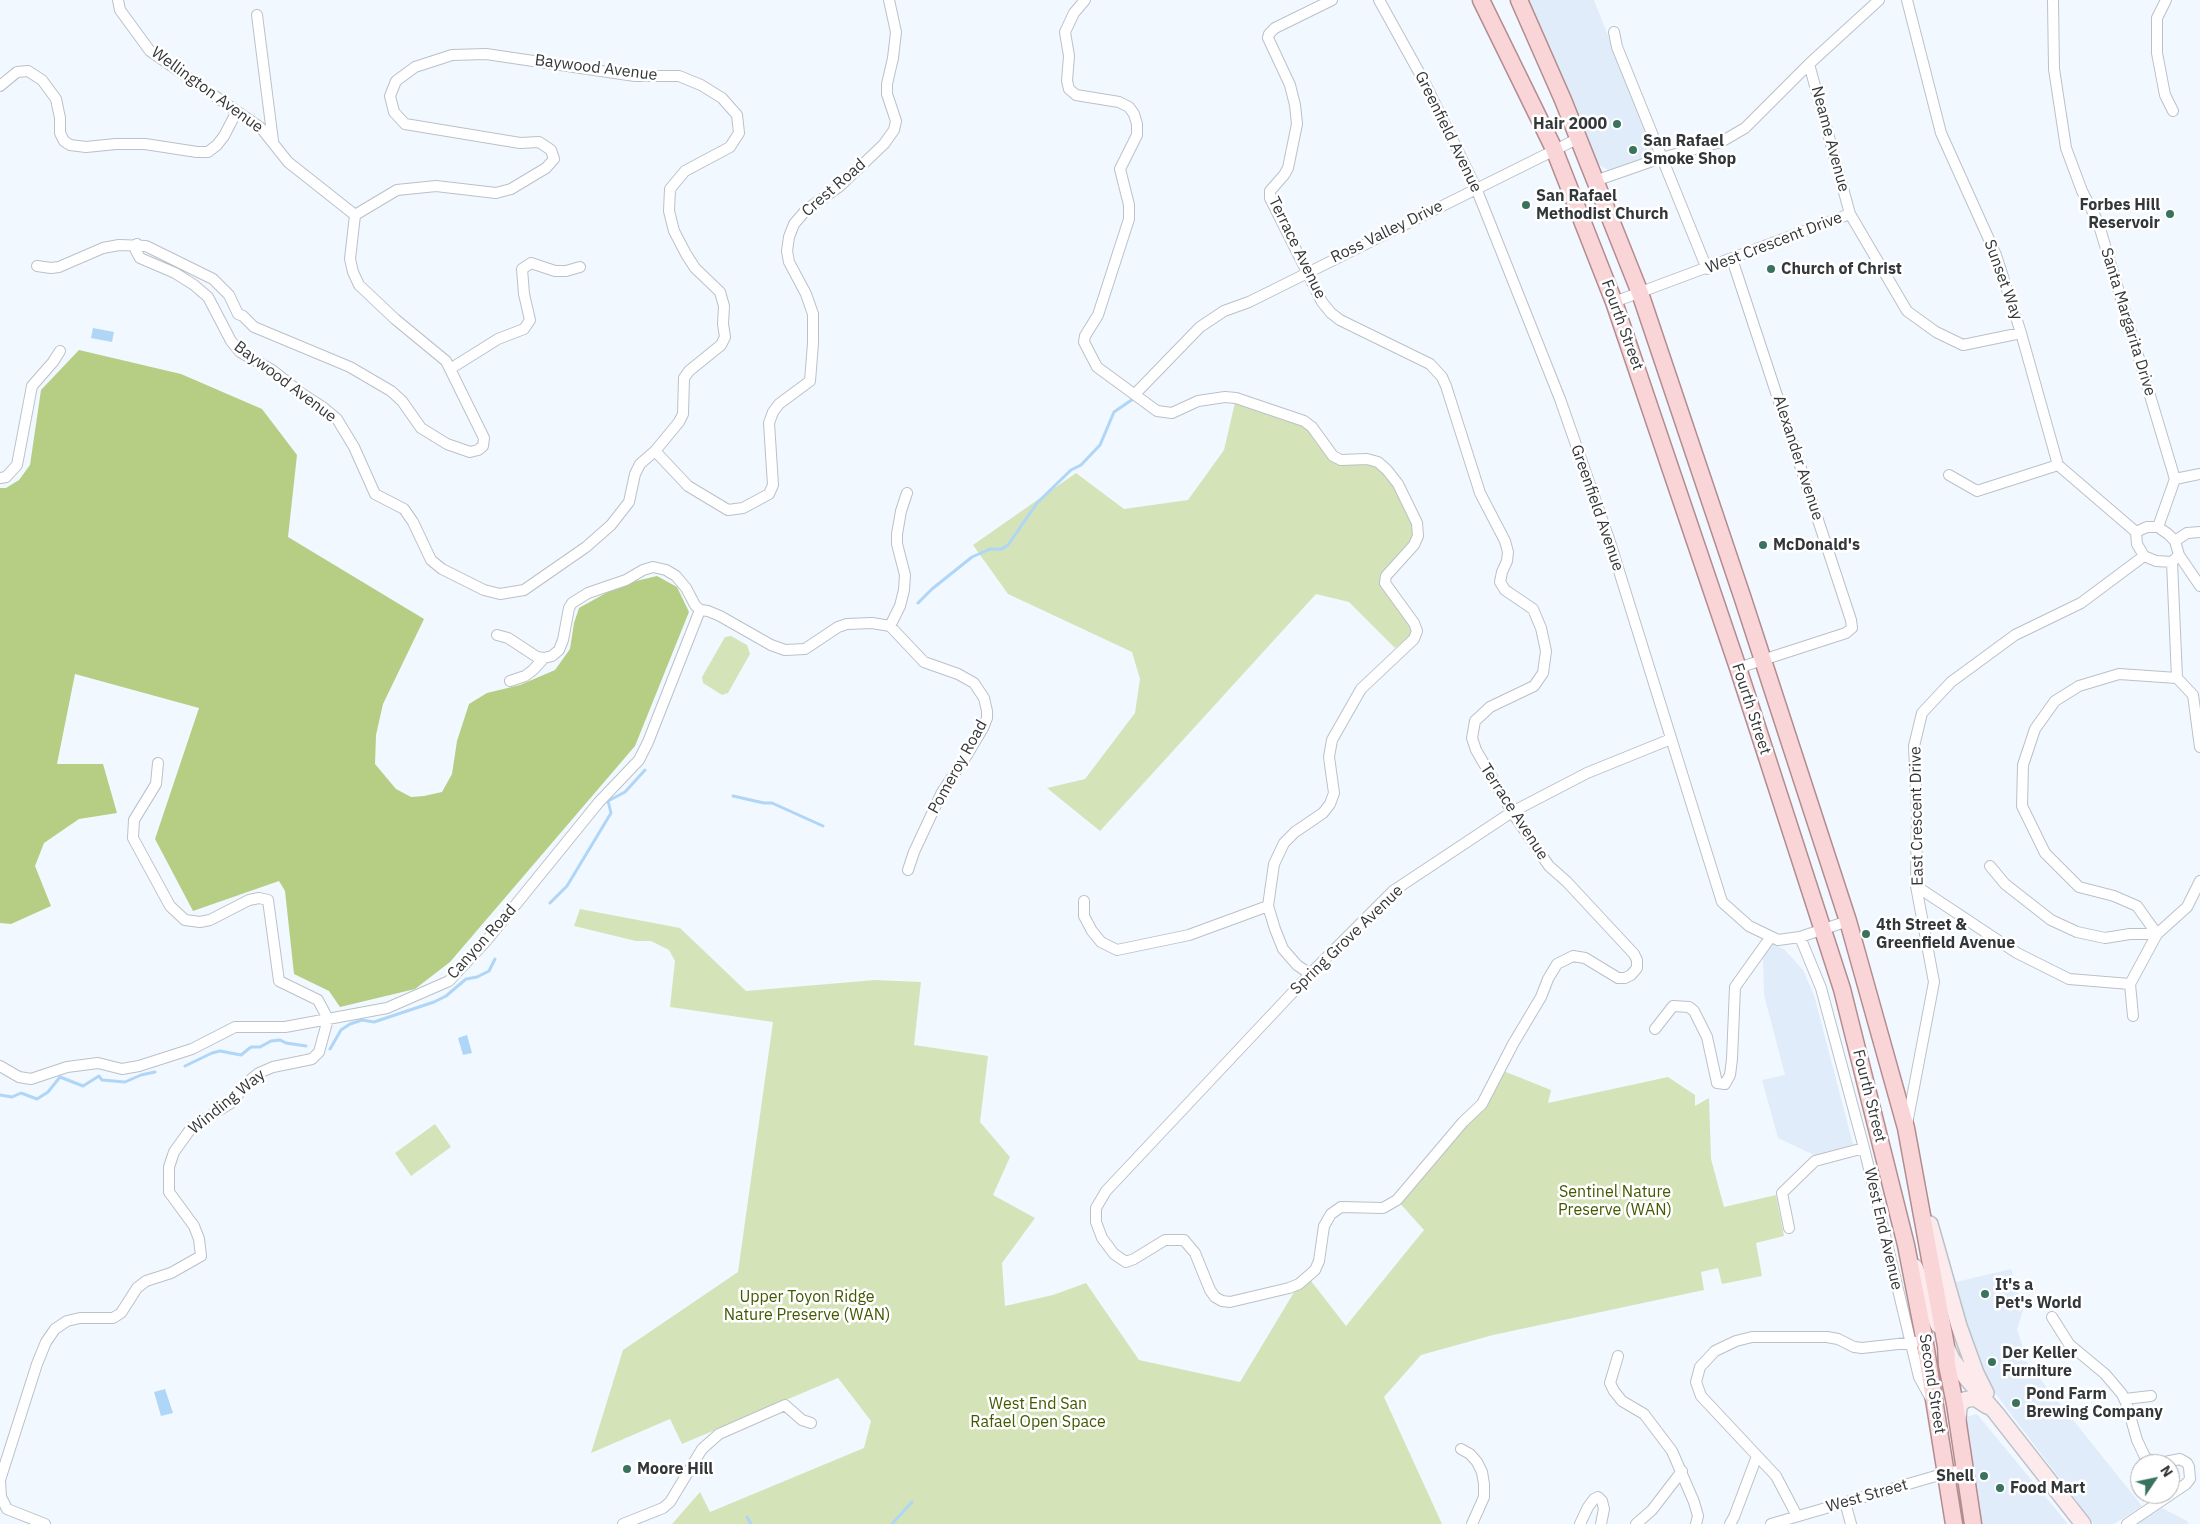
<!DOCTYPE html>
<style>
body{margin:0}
#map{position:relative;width:2200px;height:1524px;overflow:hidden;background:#f2f8ff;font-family:"IBM Plex Sans",sans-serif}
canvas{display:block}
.north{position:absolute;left:2130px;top:1454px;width:50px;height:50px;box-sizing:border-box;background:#fff;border:1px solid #aeafb0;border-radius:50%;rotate:56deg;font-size:14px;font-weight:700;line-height:20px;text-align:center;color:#343739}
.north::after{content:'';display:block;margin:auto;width:18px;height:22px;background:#39735d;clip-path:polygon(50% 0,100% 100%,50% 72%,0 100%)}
</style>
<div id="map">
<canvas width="2200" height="1524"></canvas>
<div class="north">N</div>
</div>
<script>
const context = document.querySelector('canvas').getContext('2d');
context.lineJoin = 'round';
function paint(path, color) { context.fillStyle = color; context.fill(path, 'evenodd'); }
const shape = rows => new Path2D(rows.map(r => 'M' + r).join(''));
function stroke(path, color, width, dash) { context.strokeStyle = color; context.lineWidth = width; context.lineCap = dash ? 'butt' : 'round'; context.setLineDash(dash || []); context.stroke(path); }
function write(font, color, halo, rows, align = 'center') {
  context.font = font + ' "IBM Plex Sans",sans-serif'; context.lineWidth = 5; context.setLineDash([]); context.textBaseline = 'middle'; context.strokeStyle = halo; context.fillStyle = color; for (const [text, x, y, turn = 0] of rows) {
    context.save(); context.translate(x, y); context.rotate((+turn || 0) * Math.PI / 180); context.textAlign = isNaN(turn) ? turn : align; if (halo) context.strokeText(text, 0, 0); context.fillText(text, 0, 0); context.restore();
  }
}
paint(shape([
 [1525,0,1594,0,1655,155,1609,170,1597,164],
 [1770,943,1784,949,1803,970,1814,995,1854,1148,1816,1156,1778,1138,1762,1080,1785,1075,1764,995,1763,953],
 [2011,1269,2023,1310,2017,1330,2025,1352,2021,1355,2142,1506,2114,1524,2094,1524,1986,1381,1976,1359,1956,1282],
 [1977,1414,2068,1524,1982,1524,1966,1417],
 [2162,1508,2187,1521,2189,1524,2137,1524]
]), '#e0ecf9');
paint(shape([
 [1236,398,1312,427,1333,456,1357,458,1387,470,1418,536,1386,576,1417,631,1395,648,1349,602,1316,594,1100,831,1047,788,1085,779,1135,713,1140,679,1132,652,1008,594,973,545,1076,473,1124,509,1188,500,1224,450],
 [731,636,747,645,750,654,728,693,722,695,703,683,702,677,725,637],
 [580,909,680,928,746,991,875,980,921,982,914,1045,988,1056,980,1122,1010,1157,993,1195,1035,1218,1002,1263,1005,1306,1053,1295,1086,1283,1139,1360,1240,1382,1299,1284,1308,1277,1346,1326,1424,1230,1397,1200,1482,1104,1501,1070,1551,1090,1548,1103,1668,1077,1695,1095,1695,1106,1709,1098,1711,1159,1724,1207,1776,1195,1784,1236,1756,1243,1762,1276,1722,1284,1718,1268,1701,1272,1704,1290,1493,1335,1421,1355,1384,1397,1442,1524,672,1524,700,1492,710,1512,864,1448,871,1421,838,1378,682,1444,670,1419,591,1453,623,1350,738,1272,773,1022,670,1007,675,961,669,950,651,941,636,941,574,926],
 [435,1124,451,1147,411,1176,395,1153]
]), '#d4e4b8');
paint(shape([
 [79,350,181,374,262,409,297,455,288,537,424,619,383,704,376,735,375,764,396,789,411,797,424,796,442,792,452,774,457,741,469,704,487,693,520,685,555,670,570,649,574,623,579,608,606,593,636,581,657,576,677,587,689,612,635,746,450,962,415,989,340,1007,329,991,294,974,285,891,279,881,193,911,155,839,199,708,75,674,57,764,103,764,117,813,79,819,44,843,35,866,51,906,11,924,0,923,0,488,6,488,19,480,30,465,41,390]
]), '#b5ce83');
paint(shape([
 [93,328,114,332,112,342,91,338],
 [467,1035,472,1053,463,1055,458,1038],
 [165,1389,173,1413,161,1416,154,1392]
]), '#afd6f7');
stroke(shape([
 [918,603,932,589,972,557,990,549,1002,549,1008,545,1037,503,1071,470,1081,465,1100,445,1114,412,1133,399],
 [733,796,764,803,772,803,823,826],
 [550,903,567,886,611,813,608,801,625,792,645,770],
 [330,1049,341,1030,350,1024,362,1020,374,1022,434,1002,446,996,466,979,477,977,489,971,495,959],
 [185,1066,212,1053,220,1051,241,1055,251,1047,260,1047,271,1041,280,1040,286,1043,306,1046],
 [0,1095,12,1097,21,1093,37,1099,48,1092,60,1077,83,1086,99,1076,102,1080,125,1082,141,1075,155,1072],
 [747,1517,751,1524],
 [892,1524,912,1502]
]), '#afd6f7', 3);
const minor = shape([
 [1085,0,1074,13,1065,32,1069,56,1067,81,1069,89,1076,95,1119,102,1129,107,1134,114,1137,124,1137,135,1120,169,1129,205,1129,219,1098,315,1085,336,1084,342,1097,367,1157,411,1172,413,1198,401,1225,397,1236,398,1304,421,1312,427,1333,456,1341,460,1367,459,1378,462,1387,470,1398,484,1417,523,1418,536,1414,545,1386,576,1385,583,1414,623,1417,631,1414,639,1361,689,1332,740,1329,757,1334,793,1330,804,1323,813,1295,832,1284,843,1274,864,1268,906,1275,929,1283,949,1297,965,1310,974],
 [1332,0,1275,28,1269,34,1268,38,1290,85,1295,105,1297,124,1288,168,1284,175,1270,191,1270,198,1322,302,1331,313,1340,320,1430,364,1442,377,1446,386,1480,493,1505,541,1508,552,1507,561,1502,572,1500,582,1505,590,1533,609,1541,628,1546,651,1543,673,1534,686,1490,707,1475,721,1472,738,1476,750,1512,812,1549,866,1567,882,1634,954,1637,960,1637,968,1631,975,1625,978,1618,978,1585,958,1573,956,1557,964,1548,979,1541,997,1513,1044,1482,1104,1463,1122,1397,1200,1383,1208,1341,1207,1331,1214,1324,1226,1319,1261,1315,1270,1299,1284,1289,1288,1230,1302,1222,1301,1215,1297,1210,1290,1195,1253,1184,1240,1165,1240,1134,1259,1126,1262,1114,1254,1102,1238,1096,1222,1096,1208,1106,1191,1310,974,1393,891,1512,812,1587,773,1671,739],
 [1379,0,1425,83,1476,188,1560,399,1610,542,1722,902,1749,926,1778,940,1800,937,1848,921],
 [1907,0,1941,133,1996,255,2021,333,2058,465,2136,532],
 [2053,0,2054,69,2066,148,2082,191,2098,222,2175,479,2158,527],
 [2166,0,2157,18,2157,53,2165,95,2173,111],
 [257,15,273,141],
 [1614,32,1617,47,1707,269],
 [1809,64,1850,214,1907,311,1936,332,1963,345,2021,333],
 [0,86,17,72,28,71,42,80,56,99,60,118,60,133,64,141,70,145,86,147,116,144,145,144,197,152,208,152,217,145,224,136,237,111],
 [1595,181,1661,158,1721,142,1745,128,1809,64,1879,0],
 [137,244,136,251,140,258,175,273,194,285,208,297,231,341,240,352,272,370,301,393,324,408,337,419,354,447,375,494,404,509,413,522,431,560,442,569,484,590,500,594,524,590,586,547,611,525,629,502,635,474,640,464,655,451,679,422,683,414,684,378,689,371,721,345,725,337,723,324,724,306,720,292,695,268,686,254,674,231,669,211,670,189,685,171,730,147,739,133,737,115,722,98,701,85,679,76,635,76,486,54,452,55,415,67,396,81,390,96,394,112,405,124,520,143,539,142,551,150,554,159,546,168,511,189,496,193,436,186,397,190,355,215],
 [1732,259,1851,620,1852,628,1846,633,1738,668],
 [37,266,51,268,59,267,103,248,119,245,146,246,213,279,229,295,238,314,243,316,254,327,350,367,391,391,402,401,421,428,447,444,470,452,478,450,483,446,484,438,446,361,395,319,359,285,353,272,350,259,355,215,288,162,261,128,150,51,120,10,118,0],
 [1614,302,1850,214],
 [450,369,498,339,524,329,530,320,524,294,522,269,531,263,555,271,566,271,580,267],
 [1135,394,1200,327,1224,311,1249,302,1579,138],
 [655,451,688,486,728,510,743,508,769,494,773,485,769,423,773,412,779,404,810,381,813,343,813,314,806,294,789,262,787,251,789,237,794,224,806,210,840,186,884,144,894,130,896,121,887,94,887,84,893,58,896,32,889,0],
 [1949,475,1977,491,2058,465],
 [0,478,6,477,17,465,32,386,53,362,60,351],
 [2175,479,2200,474],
 [2147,527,2158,527,2168,534,2175,541,2179,555,2172,562,2156,561,2144,556,2137,544,2136,532,2147,527],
 [2175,541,2187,533,2200,532],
 [2179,555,2200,586],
 [2172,562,2177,678,2193,695,2200,747],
 [890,626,900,606,904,590,905,575,897,544,897,534,901,511,907,493],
 [497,635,508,638,537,657,544,658,552,656,559,650,563,640,569,608,572,603,588,593,626,580,643,570,653,567,666,570,676,576,686,588,695,605,700,610,708,611,720,616,771,645,785,650,805,649,838,627,847,624,872,623,890,626,924,662,958,674,974,683,984,698,987,711,987,718,983,728,967,755,942,792,914,852,908,870],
 [510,681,525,676,533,670,544,658],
 [1990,866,2005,884,2051,920,2077,932,2105,938,2130,934,2157,934],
 [1916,886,2017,953,2069,979,2130,984],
 [1084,901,1084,916,1092,931,1101,942,1117,950,1189,935,1268,906],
 [2157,934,2137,906,2114,896,2079,887,2045,853,2022,806,2023,765,2035,729,2055,701,2079,686,2119,674,2177,678],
 [1800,937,1821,988,1864,1148,1919,1377,1930,1397],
 [2133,1016,2130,984,2157,934,2187,907,2200,881],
 [1655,1029,1673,1006,1689,1007,1694,1011,1707,1037,1717,1083,1725,1084,1730,1075,1732,1059,1735,987,1770,938],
 [0,1066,19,1077,31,1079,67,1067,98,1063,122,1069,139,1066,192,1049,235,1027,285,1027,387,1008,449,981,487,940,599,802,639,760,648,742,700,610],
 [1907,1124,1934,982,1916,886,1917,813,1914,746,1922,713,1951,682,2015,635,2081,603,2144,556],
 [1789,1228,1782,1193,1815,1161,1864,1148],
 [2052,1317,2069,1344,2105,1374,2122,1394,2127,1405,2137,1440,2145,1457,2155,1464,2180,1459,2187,1463,2189,1467,2190,1479,2186,1484,2127,1524],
 [1618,1356,1610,1383,1614,1391,1622,1401,1644,1414,1672,1451,1694,1502,1698,1516,1696,1524],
 [2125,1399,2151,1396],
 [1461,1449,1470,1454,1477,1462,1482,1472,1484,1484,1484,1497,1472,1524],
 [1845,1502,1851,1524],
 [1797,1516,1776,1476,1701,1396,1696,1382,1700,1367,1715,1351,1736,1341,1752,1337,1827,1337,1838,1339,1854,1347,1862,1348,1916,1342],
 [45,1524,7,1509,1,1497,0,1480,37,1364,46,1342,55,1329,67,1321,80,1318,113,1318,121,1313,137,1288,146,1281,171,1273,201,1256,199,1239,194,1226,169,1192,169,1167,174,1152,192,1127,231,1103,249,1081,259,1073,273,1067,312,1059,319,1052,328,1019,318,1000,279,981,268,900,259,898,249,900,210,920,200,922,185,920,170,906,133,838,134,820,156,784,158,763],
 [623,1524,663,1508,670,1502,702,1449,719,1434,785,1405,802,1420,811,1423],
 [1580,1524,1588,1507,1594,1499,1598,1497,1602,1501,1604,1509,1601,1524],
 [1636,1524,1652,1510,1682,1471],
 [1730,1524,1734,1517,1757,1456],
 [1771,1524,1946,1473,1964,1470]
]);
const secondary = shape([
 [1930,1224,1959,1326,1976,1373,1986,1393],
 [1915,1267,1938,1325],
 [1946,1346,1952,1359,1967,1379,1996,1413,2083,1524],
 [1958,1420,1959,1407,1964,1400,1975,1398,1987,1406]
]);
const primary = shape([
 [1481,0,1554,149,1614,302,1738,668,1842,989,1906,1245,1924,1337,1954,1524],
 [1519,0,1563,100,1640,293,1742,596,1848,921,1906,1128,1946,1346,1947,1365,1955,1404,1973,1524]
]);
stroke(minor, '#bbc1c7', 12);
stroke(secondary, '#bbc1c7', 18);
stroke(primary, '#b28c8f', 19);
stroke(minor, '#fff', 10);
stroke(secondary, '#fceaec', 15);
stroke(primary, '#fad5d8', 16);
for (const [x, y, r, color] of [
 [1617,124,5,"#39735d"],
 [1633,150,5,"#39735d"],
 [1526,205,5,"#39735d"],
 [2170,214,5,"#39735d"],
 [1771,269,5,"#39735d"],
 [1763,545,5,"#39735d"],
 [1866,934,5,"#39735d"],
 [1985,1294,5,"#39735d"],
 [1992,1362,5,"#39735d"],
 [2016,1403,5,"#39735d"],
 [627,1469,5,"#39735d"],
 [1984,1476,5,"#39735d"],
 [2000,1488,5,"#39735d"]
]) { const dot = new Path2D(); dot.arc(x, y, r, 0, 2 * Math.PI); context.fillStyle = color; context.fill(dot); stroke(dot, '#fff', 2); }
write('16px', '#343739', '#fff', [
 ["Baywood Avenue",596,68,7],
 ["Wellington Avenue",207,90,36],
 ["Greenfield Avenue",1448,132,64],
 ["Neame Avenue",1830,139,75],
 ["Crest Road",834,188,-41],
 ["Ross Valley Drive",1387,232,-26],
 ["West Crescent Drive",1774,243,-21],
 ["Terrace Avenue",1297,248,64],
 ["Sunset Way",2003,280,70],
 ["Santa Margarita Drive",2128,322,73],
 ["Fourth Street",1622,325,70],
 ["Baywood Avenue",285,382,37],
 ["Alexander Avenue",1798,458,72],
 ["Greenfield Avenue",1597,508,71],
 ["Fourth Street",1751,709,72],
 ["Pomeroy Road",958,767,-61],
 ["Terrace Avenue",1514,812,57],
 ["East Crescent Drive",1917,816,-91],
 ["Spring Grove Avenue",1347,940,-44],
 ["Canyon Road",482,942,-48],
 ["Fourth Street",1869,1096,76],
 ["Winding Way",227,1102,-39],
 ["West End Avenue",1883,1229,77],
 ["Second Street",1932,1384,81],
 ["West Street",1867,1496,-16]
]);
write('bold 16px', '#343739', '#fff', [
 ["Hair 2000",1607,124,"right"],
 ["San Rafael",1643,141],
 ["Smoke Shop",1643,159],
 ["San Rafael",1536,196],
 ["Methodist Church",1536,214],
 ["Forbes Hill",2160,205,"right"],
 ["Reservoir",2160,223,"right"],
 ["Church of Christ",1781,269],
 ["McDonald's",1773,545],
 ["4th Street &",1876,925],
 ["Greenfield Avenue",1876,943],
 ["It's a",1995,1285],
 ["Pet's World",1995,1303],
 ["Der Keller",2002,1353],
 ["Furniture",2002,1371],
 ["Pond Farm",2026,1394],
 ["Brewing Company",2026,1412],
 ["Moore Hill",637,1469],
 ["Shell",1974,1476,"right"],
 ["Food Mart",2010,1488]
], 'left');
write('16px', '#445800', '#fff', [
 ["Sentinel Nature",1615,1192],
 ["Preserve (WAN)",1615,1210],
 ["Upper Toyon Ridge",807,1297],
 ["Nature Preserve (WAN)",807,1315],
 ["West End San",1038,1404],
 ["Rafael Open Space",1038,1422]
]);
</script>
